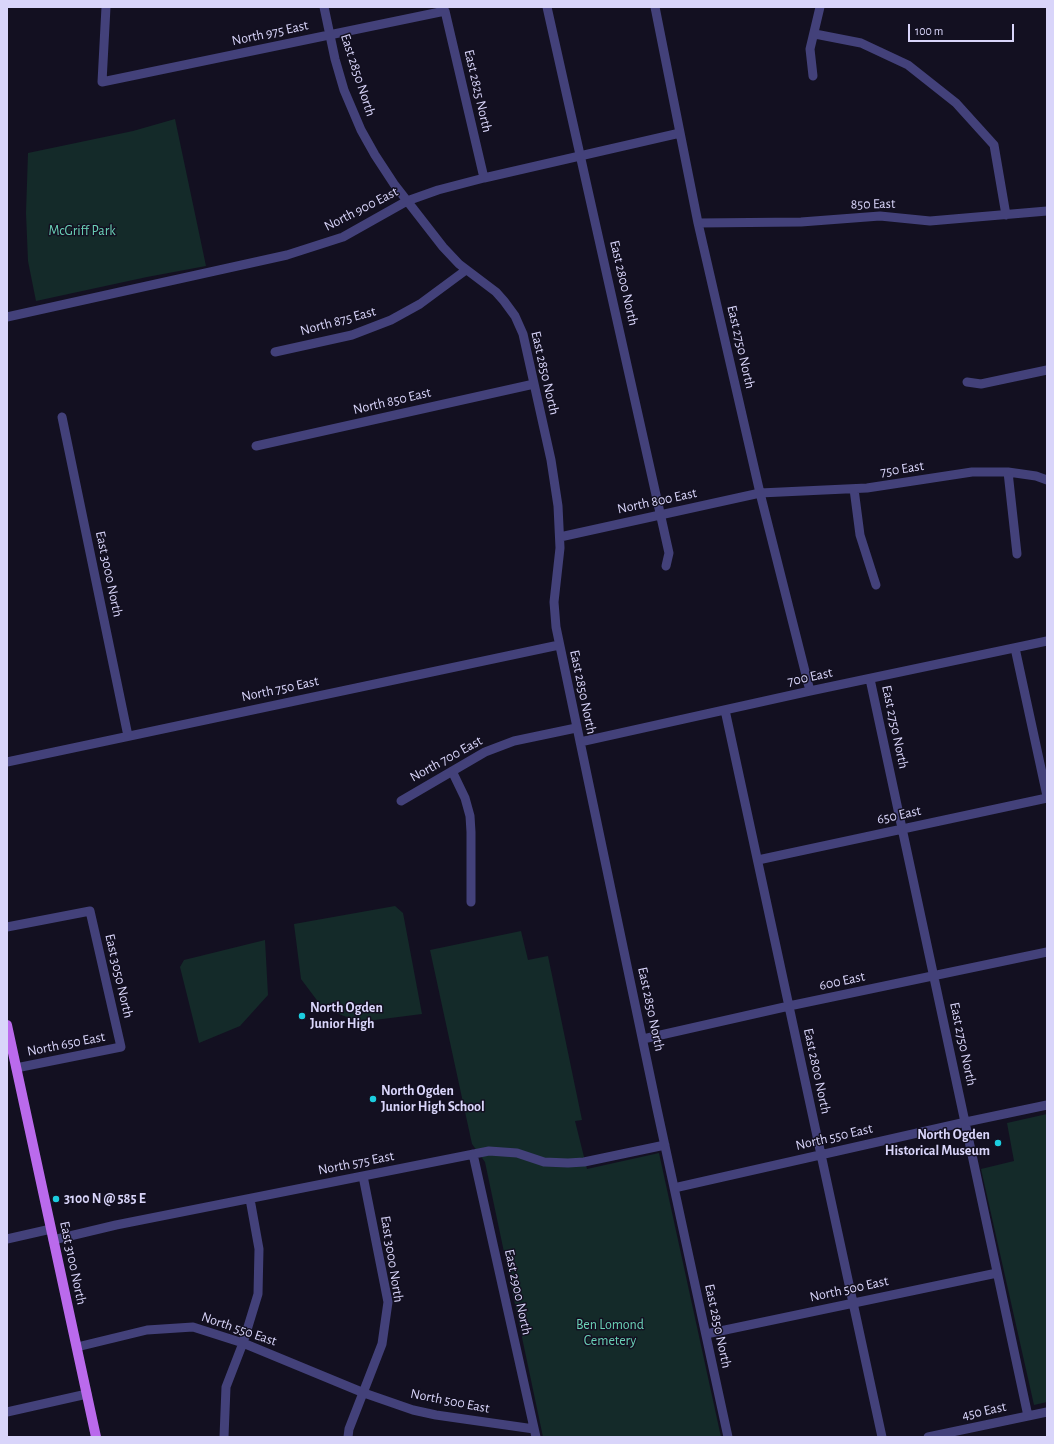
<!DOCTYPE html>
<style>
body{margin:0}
#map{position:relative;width:1054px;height:1444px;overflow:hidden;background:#131021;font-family:"Alegreya Sans",sans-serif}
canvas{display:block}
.frame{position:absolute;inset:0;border:8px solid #d9d5fa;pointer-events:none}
.scale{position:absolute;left:908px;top:24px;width:106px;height:18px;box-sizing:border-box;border:2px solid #d9d5fa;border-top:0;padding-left:5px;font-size:12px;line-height:14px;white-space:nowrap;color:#d9d5fa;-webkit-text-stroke:3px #131021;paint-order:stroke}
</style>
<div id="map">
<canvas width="1054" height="1444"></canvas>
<div class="frame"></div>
<div class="scale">100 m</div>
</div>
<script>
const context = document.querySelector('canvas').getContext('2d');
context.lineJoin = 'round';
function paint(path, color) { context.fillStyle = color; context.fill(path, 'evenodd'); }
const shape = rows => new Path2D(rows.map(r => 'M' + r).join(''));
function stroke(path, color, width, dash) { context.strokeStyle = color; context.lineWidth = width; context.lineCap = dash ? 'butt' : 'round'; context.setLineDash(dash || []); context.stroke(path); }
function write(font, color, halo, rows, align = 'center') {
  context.font = font + ' "Alegreya Sans",sans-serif'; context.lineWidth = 3; context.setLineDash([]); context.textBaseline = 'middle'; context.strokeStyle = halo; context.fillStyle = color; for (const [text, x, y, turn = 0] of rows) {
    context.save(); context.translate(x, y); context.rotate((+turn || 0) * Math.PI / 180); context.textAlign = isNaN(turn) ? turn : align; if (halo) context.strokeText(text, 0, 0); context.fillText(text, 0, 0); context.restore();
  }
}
paint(shape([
 [175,119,206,266,147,277,36,301,28,261,26,213,28,153,133,131],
 [395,906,403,913,422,1014,359,1022,322,1007,301,979,294,924],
 [521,931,528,960,548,956,582,1120,575,1121,587,1169,659,1153,721,1437,543,1437,485,1162,472,1144,430,950],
 [265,940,268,995,240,1026,199,1043,180,967,184,960],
 [1047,1114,1047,1402,1034,1405,981,1169,1014,1161,1007,1123]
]), '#142a29');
stroke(shape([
 [106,7,102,82,445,11,484,178],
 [324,7,335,59,344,90,361,130,375,155,394,184,443,247,459,264,496,292,504,301,515,316,523,334,551,460,558,506,560,548,554,602,556,627,657,1109,728,1437],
 [547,7,669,553,666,566],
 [655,7,698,223,760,493,810,691],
 [815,34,861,43,908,65,956,103,994,145,1006,215],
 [813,76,810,49,820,7],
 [698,223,801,222,880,216,930,221,1047,211],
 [7,317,287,255,343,237,407,201,438,190,484,178,680,133],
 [275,352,352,335,391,320,420,304,466,270],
 [967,382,981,384,1047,370],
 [62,417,128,736],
 [256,446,534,384],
 [1008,472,1017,554],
 [854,489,860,535,876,585],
 [560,537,760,493,867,488,972,472,1008,472,1036,476,1047,480],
 [1015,648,1047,796],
 [870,679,1028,1416],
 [725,710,882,1437],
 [580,742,810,691,1047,641],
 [7,762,559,645],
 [452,771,465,798,470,816,471,832,471,902],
 [401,801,485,752,514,741,576,728],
 [758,860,1047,798],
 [7,927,90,911,121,1047,16,1068],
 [643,1039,789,1006,1047,952],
 [473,1154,536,1437],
 [674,1188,966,1122,1047,1105],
 [7,1239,51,1229],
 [53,1240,116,1225,489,1151,517,1153,544,1162,568,1163,584,1162,665,1145],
 [706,1334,997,1273],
 [77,1347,147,1330,193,1327,243,1343,364,1393,413,1410,436,1415,534,1429],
 [7,1412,87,1394],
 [224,1437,226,1387,243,1343,258,1294,259,1249,250,1199],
 [348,1437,349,1429,382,1344,388,1302,363,1176],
 [928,1437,1047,1412]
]), '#43417a', 9);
stroke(shape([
 [7,1025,96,1437]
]), '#ba6aec', 10);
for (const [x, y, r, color] of [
 [302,1016,4,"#1ccddf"],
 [373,1099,4,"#1ccddf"],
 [998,1143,4,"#1ccddf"],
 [56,1199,4,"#1ccddf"]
]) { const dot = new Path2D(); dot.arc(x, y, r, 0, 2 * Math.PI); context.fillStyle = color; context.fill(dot); stroke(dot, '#131021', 1.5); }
write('14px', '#d9d5fa', '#131021', [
 ["North 975 East",270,33,-12],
 ["East 2850 North",358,75,72],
 ["East 2825 North",478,91,77],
 ["850 East",873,204,-1],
 ["North 900 East",361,209,-27],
 ["East 2800 North",624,283,77],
 ["North 875 East",338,321,-15],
 ["East 2750 North",741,347,77],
 ["East 2850 North",545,373,77],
 ["North 850 East",392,401,-13],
 ["750 East",902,469,-9],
 ["North 800 East",657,501,-12],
 ["East 3000 North",109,574,78],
 ["700 East",810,677,-12],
 ["North 750 East",280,689,-12],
 ["East 2850 North",583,692,78],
 ["East 2750 North",895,727,78],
 ["North 700 East",446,759,-29],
 ["650 East",899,815,-12],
 ["East 3050 North",119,976,77],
 ["600 East",842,981,-12],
 ["East 2850 North",651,1009,78],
 ["North 650 East",66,1044,-11],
 ["East 2750 North",963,1044,78],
 ["East 2800 North",817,1071,78],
 ["North 550 East",834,1137,-13],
 ["North 575 East",356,1163,-11],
 ["East 3000 North",392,1259,81],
 ["East 3100 North",73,1263,78],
 ["North 500 East",849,1289,-12],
 ["East 2900 North",518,1292,78],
 ["East 2850 North",718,1326,78],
 ["North 550 East",239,1329,19],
 ["North 500 East",450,1401,11],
 ["450 East",984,1411,-12]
]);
write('14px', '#6ad1b6', '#131021', [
 ["McGriff Park",82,231],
 ["Ben Lomond",610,1325],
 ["Cemetery",610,1341]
]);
write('bold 14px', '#d9d5fa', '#131021', [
 ["North Ogden",310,1008],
 ["Junior High",310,1024],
 ["North Ogden",381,1091],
 ["Junior High School",381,1107],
 ["North Ogden",990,1135,"right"],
 ["Historical Museum",990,1151,"right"],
 ["3100 N @ 585 E",64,1199]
], 'left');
</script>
